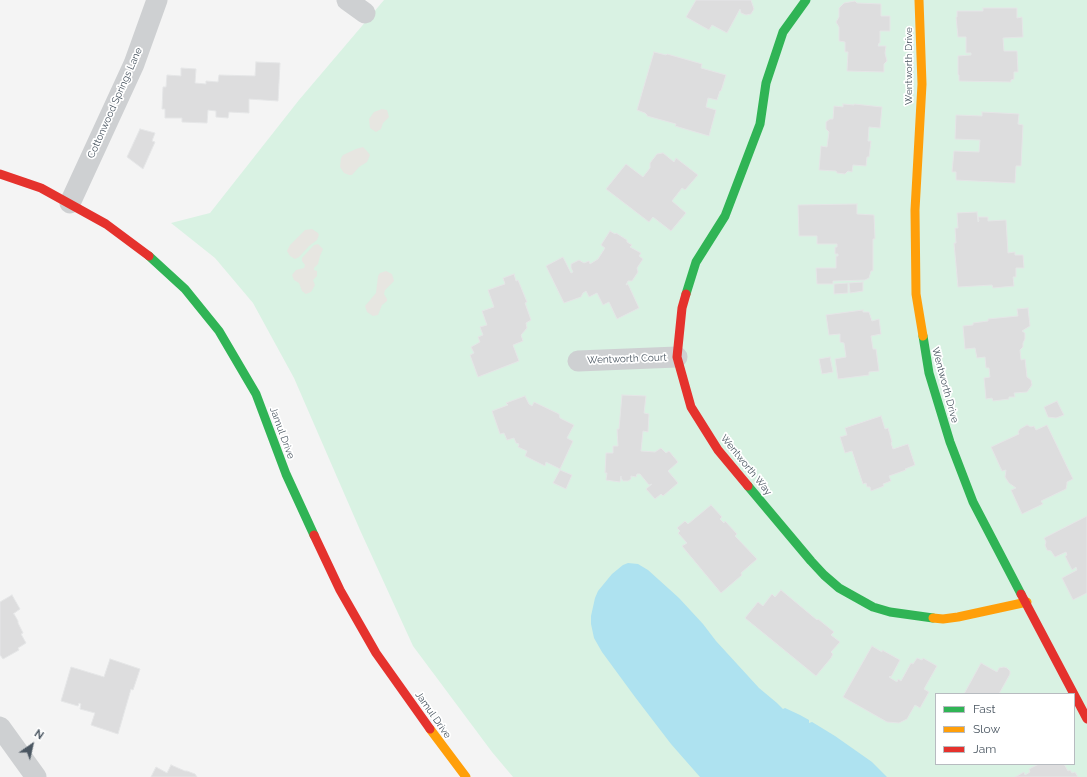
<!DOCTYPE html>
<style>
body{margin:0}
#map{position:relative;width:1087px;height:777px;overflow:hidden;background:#f4f4f4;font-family:Raleway,sans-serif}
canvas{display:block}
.legend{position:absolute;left:935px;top:693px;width:140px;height:72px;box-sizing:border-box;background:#fff;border:1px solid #b7bbc0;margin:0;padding:5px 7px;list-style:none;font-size:12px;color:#4a5661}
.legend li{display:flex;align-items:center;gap:8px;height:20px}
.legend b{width:20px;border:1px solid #b7bbc0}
.north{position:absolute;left:12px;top:725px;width:40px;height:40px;-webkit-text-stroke:3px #fff;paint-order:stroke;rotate:34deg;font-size:11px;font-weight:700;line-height:16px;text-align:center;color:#4a5661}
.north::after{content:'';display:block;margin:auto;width:14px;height:18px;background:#4a5661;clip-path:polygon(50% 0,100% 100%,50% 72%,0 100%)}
</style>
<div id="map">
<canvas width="1087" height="777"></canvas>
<ul class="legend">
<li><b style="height:5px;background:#30b455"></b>Fast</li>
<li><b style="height:5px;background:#ff9f0a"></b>Slow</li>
<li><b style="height:5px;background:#e5322d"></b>Jam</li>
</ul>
<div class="north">N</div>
</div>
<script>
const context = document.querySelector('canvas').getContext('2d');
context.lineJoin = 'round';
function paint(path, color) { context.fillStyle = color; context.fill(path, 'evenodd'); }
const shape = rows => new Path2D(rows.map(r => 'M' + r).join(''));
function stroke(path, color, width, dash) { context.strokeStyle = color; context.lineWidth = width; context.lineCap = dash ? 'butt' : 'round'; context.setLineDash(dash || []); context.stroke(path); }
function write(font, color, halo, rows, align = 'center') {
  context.font = font + ' Raleway,sans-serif'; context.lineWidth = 3.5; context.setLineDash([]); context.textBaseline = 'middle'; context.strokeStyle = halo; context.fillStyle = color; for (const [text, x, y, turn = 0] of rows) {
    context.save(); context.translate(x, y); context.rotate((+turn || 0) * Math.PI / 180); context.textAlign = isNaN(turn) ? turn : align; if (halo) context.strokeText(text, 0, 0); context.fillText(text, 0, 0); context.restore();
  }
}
paint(shape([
 [384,0,1087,0,1087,777,513,777,492,752,413,646,360,530,294,378,253,303,215,258,171,223,210,213,299,100],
 [936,694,1074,694,1074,764,936,764]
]), '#d9f2e3');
paint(shape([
 [382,109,387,110,389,117,383,123,381,129,376,132,370,128,369,119,374,112],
 [363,147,367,151,370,155,367,162,359,167,352,175,349,175,344,173,340,167,341,158,343,155,356,149],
 [312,229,318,233,319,235,317,240,309,246,299,257,295,259,290,256,287,251,290,245,305,230],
 [318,244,323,249,320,256,318,264,314,268,314,270,317,271,317,276,313,280,315,285,311,292,306,294,302,291,299,283,294,280,292,275,296,270,304,268,305,265,302,261,302,258,314,245],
 [386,271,392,274,394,281,385,290,384,294,387,299,387,301,382,305,378,315,373,316,367,312,365,306,376,293,378,276,380,273]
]), '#e7e6e1');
paint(shape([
 [628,563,638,564,648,570,679,598,703,624,716,641,759,688,777,703,783,709,785,708,800,715,809,720,809,723,812,722,817,725,835,736,872,762,887,777,700,777,671,744,635,697,602,652,594,638,591,624,591,616,595,598,598,591,612,574,623,565]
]), '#aee2f0');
const building = shape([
 [696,0,751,0,754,9,751,14,746,15,741,13,740,9,727,33,712,25,709,30,686,17,696,0],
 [855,1,857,3,881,4,881,16,890,16,890,31,880,31,880,43,879,43,878,46,886,46,885,53,887,61,884,64,884,72,847,71,848,52,845,52,845,42,839,41,839,27,836,22,839,17,839,8,844,3,855,1],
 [983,8,1017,8,1017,18,1022,17,1023,37,1003,38,1004,51,1017,51,1018,72,1014,72,1014,79,1011,80,1011,82,959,81,959,75,958,75,958,56,971,55,971,53,966,53,966,37,958,37,956,17,957,17,957,11,983,11,983,8],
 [654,52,666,55,667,54,702,64,701,68,726,75,721,91,720,91,717,100,708,98,706,107,716,110,709,136,675,126,676,124,647,116,647,115,645,113,637,110,654,52],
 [256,62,280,63,278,101,249,99,249,113,229,112,228,118,216,117,216,111,208,110,207,123,182,122,182,118,165,118,165,109,162,109,163,87,166,87,167,75,181,76,181,68,196,69,195,83,206,84,206,81,218,82,219,75,255,76,256,62],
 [843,104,854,105,854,104,882,107,880,128,869,127,868,141,871,141,869,157,867,157,866,166,853,165,852,172,848,171,845,174,837,173,836,171,819,170,821,146,827,147,829,132,826,129,826,122,830,119,833,119,834,106,843,107,843,104],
 [982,112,1019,114,1018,124,1023,125,1021,166,1016,166,1015,183,956,180,956,172,952,172,954,151,979,152,980,140,955,139,956,115,982,116,982,112],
 [140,129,155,133,152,141,155,142,143,169,127,157,140,129],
 [663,153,674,162,676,158,698,175,685,190,682,188,672,201,686,213,671,231,653,217,649,222,606,189,626,164,643,177,650,168,650,163,657,154,663,153],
 [857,204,857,214,874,215,875,239,873,239,873,271,871,271,869,278,865,280,833,281,833,284,817,284,816,268,836,268,836,256,838,256,838,254,835,254,835,247,837,247,837,244,817,244,817,236,799,236,798,205,857,204],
 [977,212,978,222,979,221,978,217,988,217,988,221,1006,220,1008,253,1015,252,1015,255,1023,255,1024,268,1016,268,1016,277,1013,277,1014,286,993,288,992,285,958,287,954,243,956,243,955,228,958,228,957,213,977,212],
 [610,231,615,234,616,233,627,240,627,242,632,245,630,247,641,253,639,256,643,259,637,268,638,272,632,281,628,281,626,285,628,284,639,308,617,319,609,302,603,305,597,293,589,297,586,291,583,293,581,297,564,303,546,266,563,257,571,273,573,272,571,268,571,264,579,260,584,263,589,261,590,264,598,259,605,248,601,245,610,231],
 [514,274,516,281,518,280,527,302,525,303,531,320,526,323,527,328,521,335,523,341,513,345,519,361,478,377,470,355,474,353,471,347,480,342,478,337,483,335,480,327,487,325,482,311,494,307,488,290,505,284,503,278,514,274],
 [863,282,863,291,850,293,849,283,863,282],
 [848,283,848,293,834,294,834,284,848,283],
 [1028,308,1030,326,1022,331,1025,333,1025,339,1023,343,1023,347,1020,350,1021,360,1025,359,1027,377,1031,380,1032,385,1027,392,1014,393,1015,397,1009,397,1009,399,993,401,992,398,986,399,984,378,990,377,989,368,986,368,985,357,977,358,975,348,965,349,963,326,973,325,973,323,988,321,988,319,1018,316,1017,309,1028,308],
 [863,310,863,312,869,312,872,321,879,319,881,334,871,336,873,349,876,349,879,371,869,372,869,375,838,379,835,359,846,357,844,343,840,342,840,334,829,335,826,315,863,310],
 [830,357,833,372,822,374,819,359,830,357],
 [622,395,646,396,644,413,649,414,648,432,643,431,641,451,655,452,661,448,666,453,669,451,678,462,668,471,678,483,663,496,661,494,655,499,646,489,652,484,649,485,640,474,637,474,636,477,631,476,631,479,628,481,623,481,621,478,621,476,620,482,606,480,607,473,605,473,606,453,613,453,613,446,618,446,617,429,619,429,622,395],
 [525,396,529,404,532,406,534,402,559,414,560,418,574,425,567,438,573,441,560,469,546,462,545,466,525,456,527,451,518,447,519,444,516,443,514,438,507,440,504,433,500,434,492,411,508,405,506,403,525,396],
 [1057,401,1064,415,1056,418,1048,417,1044,407,1057,401],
 [881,416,885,429,888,428,892,442,891,443,893,449,908,444,915,465,905,469,906,470,889,476,891,481,883,484,884,486,871,491,870,487,867,487,866,483,863,484,852,451,845,453,840,437,847,435,845,428,881,416],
 [1027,425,1031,427,1034,426,1036,430,1047,425,1073,479,1067,482,1067,484,1066,489,1041,501,1043,504,1022,514,1011,490,1016,488,1009,483,1005,477,1006,470,1002,471,991,447,1019,434,1018,432,1020,429,1027,425],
 [560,470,572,475,566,489,553,483,560,470],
 [711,505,722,517,720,519,724,523,725,521,737,534,735,536,757,559,741,573,742,575,721,593,682,546,687,543,678,533,680,531,677,528,685,521,688,524,711,505],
 [1087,516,1087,593,1073,600,1062,578,1077,570,1076,567,1072,570,1065,556,1067,555,1066,552,1055,557,1051,551,1047,550,1045,545,1046,542,1044,538,1087,516],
 [781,590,817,620,818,619,834,632,831,635,840,642,831,652,833,654,831,658,816,676,745,618,758,602,763,606,772,594,775,597,781,590],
 [12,595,20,609,13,614,14,614,18,621,18,623,23,633,21,634,26,643,18,648,19,650,3,659,0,655,0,602,12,595],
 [872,646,882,652,882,650,900,660,891,677,890,676,889,677,897,682,898,679,901,681,911,663,913,664,917,658,922,660,923,658,937,666,924,689,929,692,920,708,915,705,907,719,899,723,887,722,843,697,872,646],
 [110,659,140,669,133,690,131,689,118,734,91,725,95,713,80,709,81,704,79,703,78,706,61,701,71,667,104,677,110,659],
 [981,663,997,672,999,668,1004,667,1007,668,1010,671,1010,674,999,694,964,694,981,663],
 [1039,764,1064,764,1068,771,1070,770,1072,773,1075,772,1078,777,1015,777,1024,772,1025,775,1030,772,1029,769,1039,764],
 [171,765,185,771,187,771,195,774,197,777,151,777,156,767,167,773,171,765]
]);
paint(building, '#ddddde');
stroke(building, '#e5e6e7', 1);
stroke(shape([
 [347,0,365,13],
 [70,203,134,64,157,0],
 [578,361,677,357],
 [0,727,36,777]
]), '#ced0d2', 21);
stroke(shape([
 [149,256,185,289,219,331,256,394,286,474,314,535],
 [686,294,696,262,725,216,760,124,766,83,783,32,806,0],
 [923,336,929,373,950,442,973,502,1021,594],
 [748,486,811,561,824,575,839,588,873,607,890,612,933,618]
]), '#30b455', 9);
stroke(shape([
 [919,0,922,84,915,210,916,294,923,336],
 [933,618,943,619,958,617,1027,602],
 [430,729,466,777]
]), '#ff9f0a', 9);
stroke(shape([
 [0,174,41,188,106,224,149,256],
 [686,294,682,308,677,357,691,407,718,450,748,486],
 [314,535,340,590,376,653,430,729],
 [1021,594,1087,719]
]), '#e5322d', 9);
write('10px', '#4a5661', '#fff', [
 ["Wentworth Drive",909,66,-90],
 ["Cottonwood Springs Lane",115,103,-66],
 ["Wentworth Court",627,359,-2],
 ["Wentworth Drive",945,385,75],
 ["Jamul Drive",282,433,70],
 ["Wentworth Way",746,465,51],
 ["Jamul Drive",433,715,55]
]);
</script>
